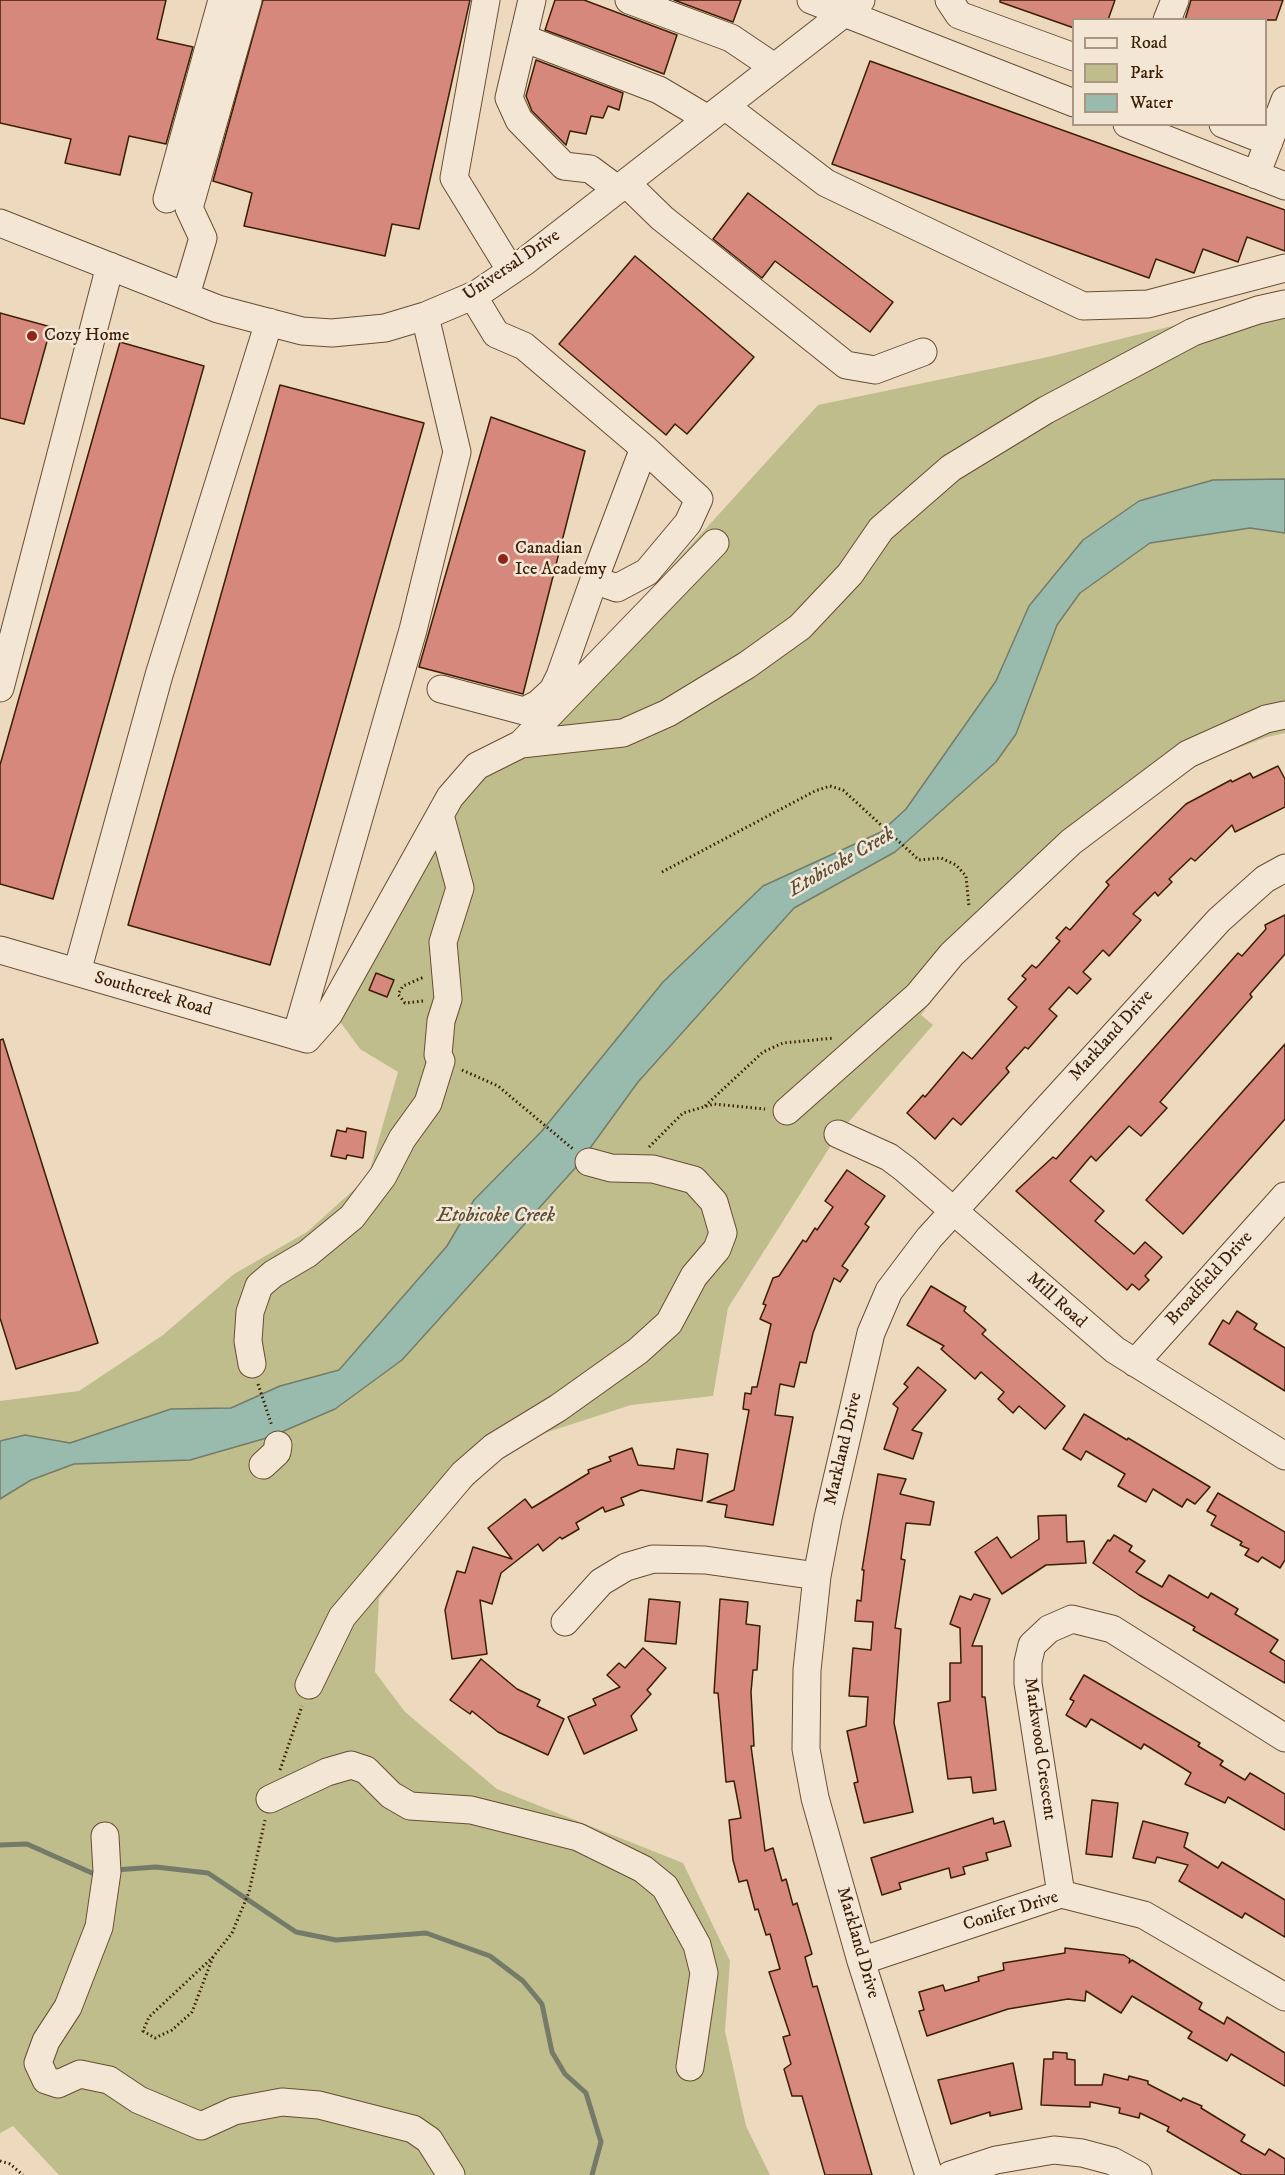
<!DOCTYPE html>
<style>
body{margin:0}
#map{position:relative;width:1285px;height:2175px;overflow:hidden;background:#ecd9be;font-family:"IM FELL DW Pica",serif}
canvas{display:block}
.legend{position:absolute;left:1072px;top:18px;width:195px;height:108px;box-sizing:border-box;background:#f3e6d5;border:2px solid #aa9681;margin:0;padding:8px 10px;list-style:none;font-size:18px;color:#3c1e04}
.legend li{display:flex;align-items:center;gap:12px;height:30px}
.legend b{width:30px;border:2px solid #aa9681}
</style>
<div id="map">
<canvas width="1285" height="2175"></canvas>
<ul class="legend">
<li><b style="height:8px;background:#f3e6d5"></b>Road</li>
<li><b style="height:16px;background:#bfbd8c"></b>Park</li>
<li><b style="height:16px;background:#99bbad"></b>Water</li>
</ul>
</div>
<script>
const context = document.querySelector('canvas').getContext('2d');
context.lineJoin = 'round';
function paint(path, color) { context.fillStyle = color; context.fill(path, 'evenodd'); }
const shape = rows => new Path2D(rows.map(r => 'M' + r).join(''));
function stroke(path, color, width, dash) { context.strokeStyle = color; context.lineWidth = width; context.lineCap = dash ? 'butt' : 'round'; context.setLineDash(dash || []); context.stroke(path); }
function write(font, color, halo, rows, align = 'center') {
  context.font = font + ' "IM FELL DW Pica",serif'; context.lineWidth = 5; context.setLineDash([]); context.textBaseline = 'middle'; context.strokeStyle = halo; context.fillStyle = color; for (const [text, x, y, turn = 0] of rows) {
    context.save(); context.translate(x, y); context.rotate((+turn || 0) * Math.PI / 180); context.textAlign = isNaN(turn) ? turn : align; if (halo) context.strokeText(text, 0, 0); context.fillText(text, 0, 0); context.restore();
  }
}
paint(shape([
 [1285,298,1285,733,1267,737,1216,756,1163,783,1099,827,960,964,921,1015,933,1025,838,1134,728,1308,713,1396,631,1405,517,1442,452,1506,379,1598,375,1672,405,1712,497,1789,683,1863,730,1961,725,2031,746,2126,770,2175,59,2175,13,2126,0,2133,0,1401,79,1391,163,1335,234,1274,307,1232,368,1177,398,1072,360,1049,339,1020,420,832,513,741,818,405,1048,357]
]), '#bfbd8c');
const water = shape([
 [1285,479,1285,533,1250,528,1150,543,1080,593,1057,625,1016,734,996,762,895,852,794,908,638,1082,577,1166,402,1360,335,1409,270,1437,190,1460,74,1464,31,1480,0,1499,0,1441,25,1435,70,1443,171,1409,231,1408,280,1386,339,1370,447,1246,474,1200,541,1132,663,982,763,886,881,832,906,809,996,681,1029,606,1083,540,1139,501,1213,480,1285,479]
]);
paint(water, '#99bbad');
stroke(water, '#747c69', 1.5);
stroke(shape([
 [0,1845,27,1844,92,1873,100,1872],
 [115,1870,156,1867,208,1873,296,1932,336,1940,426,1933,490,1956,523,1981,542,2004,552,2052,565,2074,586,2093,601,2142,592,2175]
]), '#747c69', 5);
const building = shape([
 [0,0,166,0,157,39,193,47,166,144,129,136,120,175,65,163,71,139,0,123,0,0],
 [263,0,470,0,419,229,392,224,385,256,244,226,252,193,213,181,263,0],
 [555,0,584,0,677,35,664,74,545,30,555,0],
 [674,0,741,0,733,22,674,0],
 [1000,0,1115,0,1108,20,1074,20,1074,28,1000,2,1000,0],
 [1191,0,1283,0,1276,20,1185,20,1191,0],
 [536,60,623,93,619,110,608,106,603,118,591,116,586,134,570,131,566,145,532,111,526,96,536,60],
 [870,61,1285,210,1285,251,1247,237,1238,262,1203,249,1194,273,1156,259,1149,278,832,164,870,61],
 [748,193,893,302,870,332,775,261,762,278,713,239,748,193],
 [635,256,754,357,687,434,675,424,666,435,559,344,635,256],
 [0,313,51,327,24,424,0,418,0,313],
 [120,342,204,366,53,899,0,884,0,765,120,342],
 [280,385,424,423,270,965,128,925,280,385],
 [491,417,585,451,523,694,419,667,491,417],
 [1278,766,1285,779,1285,807,1235,832,1232,825,1195,861,1191,858,1169,879,1172,882,1158,896,1155,892,1133,914,1141,920,1109,956,1103,950,1083,972,1091,979,1077,994,1069,987,1049,1009,1057,1016,1028,1049,1025,1047,1006,1068,1009,1072,961,1125,953,1118,935,1139,907,1113,923,1095,925,1097,963,1052,972,1059,1017,1007,1008,999,1026,979,1022,976,1032,965,1036,968,1039,965,1060,941,1056,938,1066,927,1070,930,1109,885,1106,882,1186,804,1231,780,1232,782,1250,773,1253,778,1278,766],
 [1285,915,1285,954,1250,994,1252,997,1160,1102,1167,1108,1141,1136,1129,1126,1096,1161,1091,1156,1070,1181,1104,1211,1095,1221,1134,1254,1145,1242,1162,1257,1145,1276,1149,1280,1139,1290,1132,1284,1127,1290,1016,1191,1053,1157,1056,1159,1238,953,1242,956,1266,929,1265,925,1285,915],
 [376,973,394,980,387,997,369,990,376,973],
 [3,1039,98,1343,16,1369,0,1318,0,1040,3,1039],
 [1285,1044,1285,1119,1183,1234,1146,1200,1285,1044],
 [347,1128,366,1132,363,1158,347,1155,346,1159,331,1156,337,1130,346,1132,347,1128],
 [847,1170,885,1196,865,1224,869,1227,842,1266,848,1270,840,1282,834,1278,813,1333,806,1363,800,1362,794,1387,780,1384,775,1415,793,1417,773,1525,725,1517,727,1505,707,1502,734,1490,749,1410,743,1409,745,1393,751,1394,752,1387,757,1387,771,1324,760,1319,766,1305,763,1304,773,1278,779,1276,803,1240,806,1242,815,1228,817,1230,833,1207,825,1201,847,1170],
 [931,1286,966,1307,964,1311,986,1330,982,1334,1065,1406,1045,1429,1019,1406,1013,1413,998,1399,1004,1392,981,1372,975,1379,941,1349,944,1346,907,1325,931,1286],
 [1237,1311,1257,1324,1254,1329,1285,1348,1285,1391,1209,1344,1223,1320,1229,1324,1237,1311],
 [918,1367,946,1390,912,1430,922,1433,913,1459,884,1449,898,1408,893,1404,908,1387,904,1384,918,1367],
 [1084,1414,1127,1440,1128,1438,1210,1487,1195,1504,1187,1499,1182,1507,1153,1489,1146,1502,1118,1486,1125,1474,1086,1451,1081,1460,1063,1449,1084,1414],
 [632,1448,638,1465,674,1469,677,1449,708,1454,702,1501,641,1490,621,1498,624,1505,605,1512,603,1507,576,1523,579,1529,562,1539,560,1537,543,1551,538,1544,501,1573,492,1604,480,1600,487,1654,452,1659,445,1610,457,1571,465,1573,473,1547,512,1559,488,1528,525,1499,532,1508,589,1473,588,1470,611,1461,609,1457,632,1448],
 [878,1474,906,1479,900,1494,934,1502,930,1525,906,1523,901,1559,905,1560,895,1628,901,1629,894,1723,913,1812,864,1823,854,1783,858,1782,847,1731,866,1726,868,1697,849,1696,853,1648,871,1650,873,1622,855,1621,857,1600,861,1601,864,1570,862,1570,878,1474],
 [1218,1493,1285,1532,1285,1560,1280,1568,1262,1557,1258,1562,1245,1555,1249,1549,1240,1545,1242,1542,1211,1525,1216,1516,1207,1511,1218,1493],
 [1066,1515,1067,1542,1084,1541,1086,1563,1046,1565,1002,1594,975,1552,997,1537,1011,1558,1039,1539,1038,1516,1066,1515],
 [1114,1535,1132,1546,1129,1551,1145,1561,1136,1572,1162,1587,1169,1575,1208,1598,1211,1593,1238,1609,1235,1614,1278,1640,1270,1652,1285,1661,1285,1683,1193,1630,1195,1627,1139,1595,1093,1563,1108,1540,1110,1541,1114,1535],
 [974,1594,990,1599,972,1646,982,1646,982,1697,985,1697,996,1790,973,1793,971,1777,948,1779,938,1703,950,1701,950,1663,961,1663,960,1628,950,1624,960,1596,971,1600,974,1594],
 [649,1599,680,1602,676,1644,645,1641,649,1599],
 [720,1599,748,1602,746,1624,760,1626,757,1670,753,1670,751,1692,754,1746,751,1746,765,1851,773,1848,782,1881,786,1879,793,1905,797,1903,812,1954,805,1957,813,1987,817,1986,872,2175,825,2175,802,2096,792,2096,784,2069,791,2064,783,2037,790,2035,769,1972,780,1969,770,1934,766,1935,758,1909,755,1910,747,1880,739,1882,733,1860,729,1820,741,1818,734,1781,726,1782,718,1693,714,1693,720,1599],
 [643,1648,666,1668,647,1690,651,1694,631,1716,637,1730,584,1754,568,1717,596,1705,593,1699,620,1687,607,1675,619,1663,625,1668,643,1648],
 [481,1659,517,1689,540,1700,537,1706,564,1719,548,1755,498,1732,472,1711,470,1714,450,1700,481,1659],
 [1084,1675,1200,1743,1198,1746,1223,1761,1220,1765,1245,1780,1250,1773,1285,1794,1285,1830,1228,1797,1225,1803,1185,1784,1191,1773,1144,1744,1141,1749,1091,1719,1086,1727,1066,1715,1074,1701,1070,1699,1084,1675],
 [1092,1800,1118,1803,1112,1857,1086,1854,1092,1800],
 [993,1818,994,1824,1004,1821,1011,1846,986,1853,988,1860,963,1867,965,1874,951,1878,949,1868,899,1883,901,1889,882,1895,871,1858,993,1818],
 [1143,1821,1188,1833,1184,1847,1218,1868,1222,1862,1285,1900,1285,1937,1245,1913,1242,1918,1179,1881,1188,1865,1157,1857,1155,1863,1133,1858,1143,1821],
 [1065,1948,1124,1955,1130,1959,1129,1963,1132,1960,1202,2003,1199,2009,1224,2024,1227,2017,1285,2053,1285,2086,1231,2054,1227,2061,1188,2038,1192,2032,1132,1996,1121,2013,1086,1991,1085,2001,1068,1999,1008,2009,927,2036,919,2011,924,2010,919,1992,943,1985,945,1991,979,1981,978,1977,1004,1970,1003,1963,1065,1953,1065,1948],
 [1053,2052,1067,2053,1067,2059,1075,2060,1075,2085,1102,2085,1104,2074,1128,2080,1129,2076,1148,2081,1148,2084,1181,2101,1183,2098,1202,2106,1201,2108,1245,2135,1241,2141,1265,2155,1269,2149,1285,2159,1285,2175,1242,2175,1167,2131,1169,2127,1140,2113,1139,2118,1119,2113,1120,2108,1090,2102,1090,2107,1041,2105,1044,2059,1053,2059,1053,2052],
 [1013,2063,1022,2109,990,2116,990,2112,951,2124,938,2080,1013,2063]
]);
paint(building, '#d7887c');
stroke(building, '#3c1e04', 1.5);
const minor = shape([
 [486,0,454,178,511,271],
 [532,0,509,98,519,120,564,166,590,169,617,189],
 [629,0,731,38,774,67],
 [811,0,1074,103],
 [949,0,959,15,1074,57],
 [1167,20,1175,0],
 [523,38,659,90,708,119],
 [725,106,826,183,1083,306,1148,304,1285,268],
 [1127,124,1285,186],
 [1223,124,1269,142],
 [1256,175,1285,100],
 [626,183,662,218,846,365,875,370,923,352],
 [167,199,222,0],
 [0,223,218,309,302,331,332,333,385,328,425,316,477,294,524,262,861,0],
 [186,295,203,238,189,208,248,0],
 [473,296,496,334,524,346,644,448,699,499,688,523,647,572,617,588,594,580,644,448],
 [0,688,110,266],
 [441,689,524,711,538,704,553,690,560,676,594,580],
 [521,744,623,733,668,713,747,665,800,627,850,574,881,529,951,468,1046,410,1193,332,1258,310,1285,304],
 [0,950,307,1039,329,1014,450,797,477,766,521,744,715,543],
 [77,972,159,675,269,322],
 [296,1036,413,630,457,452,425,316],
 [787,1111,918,995,952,954,1071,842,1188,754,1266,719,1285,715],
 [838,1134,889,1157,905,1169,1115,1350,1285,1456],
 [1135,1363,1285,1196],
 [252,1364,248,1341,250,1312,259,1286,273,1274,307,1254,352,1217,383,1176,402,1139,428,1103,441,1061,438,1055,441,1021,448,999,443,942,460,888,440,815],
 [263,1465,277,1452,278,1445],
 [565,1622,601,1582,626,1567,653,1559,705,1560,817,1576],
 [309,1685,342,1617,463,1474,494,1447,558,1408,638,1351,669,1323,694,1276,717,1249,723,1233,714,1202,694,1180,653,1169,611,1168,589,1162],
 [270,1799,327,1772,351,1765,366,1770,391,1795,410,1806,471,1810,578,1837,643,1869,665,1887,697,1945,704,1973,690,2067],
 [105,1836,107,1872,99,1927,68,2007,46,2041,38,2063,46,2080,58,2084,80,2074,109,2080,139,2100,201,2126,234,2111,282,2102,319,2105,413,2129,429,2140,451,2175],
 [1061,1894,1028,1683,1028,1662,1032,1645,1049,1629,1072,1619,1112,1629,1285,1738],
 [861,1961,1061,1894,1144,1915,1285,1997],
 [929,2175,861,1961,815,1798,806,1749,807,1670,817,1576,828,1518,871,1333,889,1291,929,1238,1219,920,1265,879,1285,868],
 [950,2175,996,2160,1054,2150,1082,2153,1112,2161,1138,2175]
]);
stroke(minor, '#684d32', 29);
stroke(shape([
 [662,872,815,791,830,786,843,790,919,860,941,858,956,865,966,876,969,907],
 [423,1001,405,1003,398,994,403,986,424,977],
 [462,1070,498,1086,573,1149],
 [705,1106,763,1052,783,1043,834,1038],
 [649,1147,683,1113,714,1104,765,1109],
 [258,1384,272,1426],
 [280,1770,302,1706],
 [213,1957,192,2012,172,2030,155,2038,143,2031,149,2017,213,1957,232,1933,249,1892,265,1820],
 [0,2161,10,2164,23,2175]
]), '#3c1e04', 3, [1.5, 3]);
stroke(minor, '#f3e6d5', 27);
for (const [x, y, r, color] of [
 [32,336,6,"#8f2418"],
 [503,559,6,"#8f2418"]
]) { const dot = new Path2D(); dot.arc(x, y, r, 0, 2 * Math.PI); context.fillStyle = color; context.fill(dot); stroke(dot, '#f3e6d5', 2); }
write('18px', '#3c1e04', '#f3e6d5', [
 ["Universal Drive",512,266,-34],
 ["Southcreek Road",153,995,16],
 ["Markland Drive",1112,1036,-48],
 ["Broadfield Drive",1210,1279,-48],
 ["Mill Road",1056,1301,42],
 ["Markland Drive",844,1449,-77],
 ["Markwood Crescent",1039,1749,82],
 ["Conifer Drive",1011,1912,-17],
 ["Markland Drive",857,1943,74]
]);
write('18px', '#3c1e04', '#f3e6d5', [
 ["Cozy Home",44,336],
 ["Canadian",515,549],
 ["Ice Academy",515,570]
], 'left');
write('italic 20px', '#584d37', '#f3e6d5', [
 ["Etobicoke Creek",842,863,-30],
 ["Etobicoke Creek",496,1217]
]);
</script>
